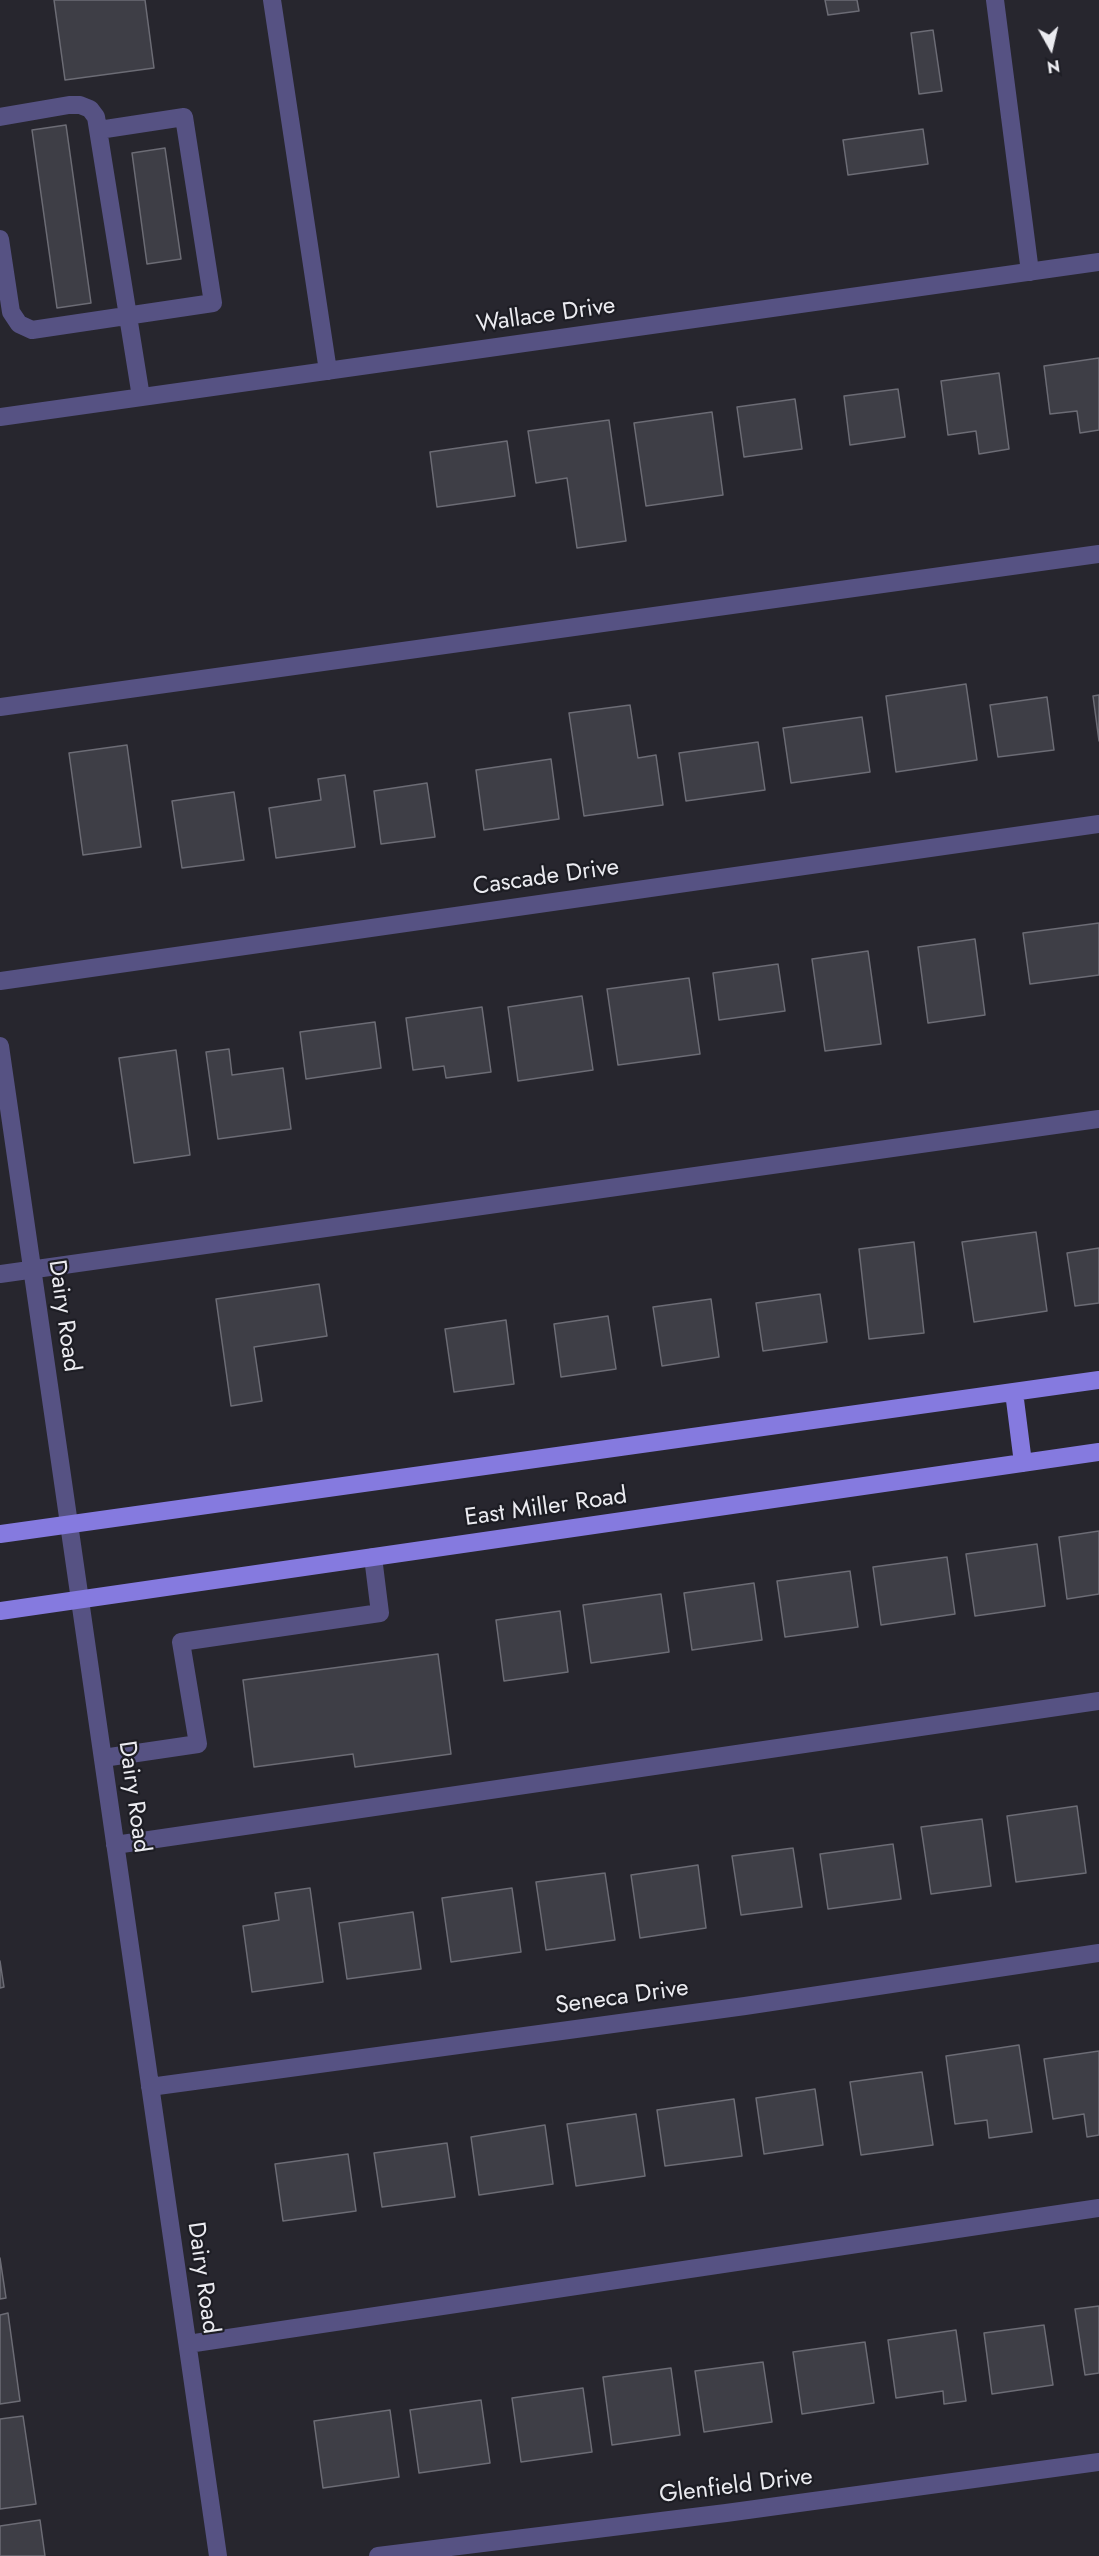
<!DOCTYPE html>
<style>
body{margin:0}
#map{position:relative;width:1099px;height:2556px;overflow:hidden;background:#27262e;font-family:Jost,sans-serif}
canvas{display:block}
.north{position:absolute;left:1021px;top:18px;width:60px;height:60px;-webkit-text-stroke:4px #1d1d24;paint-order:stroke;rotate:172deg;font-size:16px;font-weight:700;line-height:24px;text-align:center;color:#ebebf0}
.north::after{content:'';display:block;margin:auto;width:21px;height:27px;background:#ebebf0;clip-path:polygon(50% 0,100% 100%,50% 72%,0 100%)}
</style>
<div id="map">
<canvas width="1099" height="2556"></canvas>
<div class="north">N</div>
</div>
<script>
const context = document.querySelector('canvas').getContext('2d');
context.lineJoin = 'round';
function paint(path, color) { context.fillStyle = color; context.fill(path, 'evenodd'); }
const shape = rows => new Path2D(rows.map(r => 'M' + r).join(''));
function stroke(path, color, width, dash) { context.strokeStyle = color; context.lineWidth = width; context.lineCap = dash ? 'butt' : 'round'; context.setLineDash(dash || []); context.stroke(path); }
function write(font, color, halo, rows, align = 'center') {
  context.font = font + ' Jost,sans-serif'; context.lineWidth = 4.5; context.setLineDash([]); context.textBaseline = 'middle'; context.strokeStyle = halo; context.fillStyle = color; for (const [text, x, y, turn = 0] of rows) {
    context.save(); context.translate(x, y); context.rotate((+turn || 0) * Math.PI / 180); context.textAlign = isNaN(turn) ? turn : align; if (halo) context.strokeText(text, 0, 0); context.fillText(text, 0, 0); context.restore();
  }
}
const building = shape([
 [54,0,145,0,154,68,65,80,54,0],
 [825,0,857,0,859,11,828,15,825,0],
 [933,30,942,91,919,94,911,33,933,30],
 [66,125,91,303,57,308,32,130,66,125],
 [923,129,928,164,848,175,843,140,923,129],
 [165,148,181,259,147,264,132,153,165,148],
 [1099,358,1099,430,1080,433,1077,411,1050,414,1044,366,1099,358],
 [999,373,1009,449,979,454,976,431,948,435,941,381,999,373],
 [898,389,905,437,850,445,844,396,898,389],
 [795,399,802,449,744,457,737,407,795,399],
 [712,412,723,495,646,506,634,423,712,412],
 [609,420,626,541,577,548,567,478,536,483,528,431,609,420],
 [507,441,515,496,437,507,430,452,507,441],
 [966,684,977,760,896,772,886,696,966,684],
 [1099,695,1099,741,1093,696,1099,695],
 [1047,697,1054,750,998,757,990,705,1047,697],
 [630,705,638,758,656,755,663,805,584,816,569,713,630,705],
 [862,717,870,772,791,783,783,728,862,717],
 [758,742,765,790,686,801,679,753,758,742],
 [127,745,141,847,83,855,69,753,127,745],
 [551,759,559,819,484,830,476,770,551,759],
 [345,775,355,847,276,858,269,808,321,800,318,779,345,775],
 [427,783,435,837,381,844,374,791,427,783],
 [234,792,244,860,182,868,172,801,234,792],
 [1099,923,1099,975,1030,984,1023,933,1099,923],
 [975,939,985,1015,928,1023,918,947,975,939],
 [868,951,881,1044,825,1051,812,959,868,951],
 [778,964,785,1011,719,1020,713,973,778,964],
 [689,978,700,1054,618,1065,607,989,689,978],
 [582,996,593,1070,518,1081,508,1007,582,996],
 [482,1007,491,1072,446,1078,444,1066,413,1070,406,1018,482,1007],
 [375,1022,381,1068,306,1079,300,1032,375,1022],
 [229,1049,232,1075,283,1068,291,1129,218,1139,206,1052,229,1049],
 [176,1050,190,1155,134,1163,119,1058,176,1050],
 [1036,1232,1047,1311,974,1322,962,1242,1036,1232],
 [914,1242,924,1333,869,1339,859,1249,914,1242],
 [1099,1248,1099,1303,1075,1306,1067,1253,1099,1248],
 [319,1284,327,1336,254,1347,262,1401,231,1406,216,1299,319,1284],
 [820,1294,827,1342,763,1351,756,1303,820,1294],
 [711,1299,719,1357,662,1366,653,1307,711,1299],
 [608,1316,616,1369,561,1377,554,1324,608,1316],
 [506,1320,514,1384,454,1392,445,1329,506,1320],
 [1099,1531,1099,1594,1067,1599,1059,1537,1099,1531],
 [1037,1544,1045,1606,975,1616,966,1554,1037,1544],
 [947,1557,955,1614,881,1625,873,1567,947,1557],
 [850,1571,858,1627,785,1637,777,1581,850,1571],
 [754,1583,762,1640,692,1650,684,1593,754,1583],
 [661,1594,669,1652,591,1663,583,1605,661,1594],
 [560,1611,568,1672,504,1681,496,1620,560,1611],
 [438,1654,451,1754,355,1767,353,1754,254,1767,243,1680,438,1654],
 [1077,1806,1086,1873,1016,1882,1007,1816,1077,1806],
 [982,1819,991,1886,931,1894,921,1827,982,1819],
 [893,1844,901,1899,828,1909,820,1854,893,1844],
 [793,1848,802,1907,741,1915,732,1856,793,1848],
 [698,1865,706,1928,640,1938,631,1875,698,1865],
 [605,1873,615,1940,546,1950,536,1882,605,1873],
 [310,1888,323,1982,252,1992,243,1926,279,1920,275,1893,310,1888],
 [512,1888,521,1952,451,1962,442,1898,512,1888],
 [413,1912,421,1969,347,1979,339,1923,413,1912],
 [0,1961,4,1987,0,1988,0,1961],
 [1019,2045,1032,2132,989,2138,987,2120,955,2124,946,2056,1019,2045],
 [1099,2051,1099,2135,1087,2137,1084,2114,1053,2119,1044,2059,1099,2051],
 [922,2072,933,2145,861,2155,850,2082,922,2072],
 [815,2089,823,2145,764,2154,756,2098,815,2089],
 [734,2099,742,2156,665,2166,657,2110,734,2099],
 [636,2114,645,2176,576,2186,567,2124,636,2114],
 [545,2125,553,2184,479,2195,471,2137,545,2125],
 [447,2143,455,2197,382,2207,374,2153,447,2143],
 [348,2154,356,2211,283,2221,275,2164,348,2154],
 [0,2258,6,2298,0,2299,0,2258],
 [1099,2306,1099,2373,1085,2375,1075,2309,1099,2306],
 [8,2313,20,2401,0,2404,0,2315,8,2313],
 [1044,2325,1053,2385,992,2394,984,2333,1044,2325],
 [956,2330,966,2401,944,2404,943,2391,896,2398,888,2340,956,2330],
 [865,2342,874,2403,802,2414,793,2352,865,2342],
 [763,2362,772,2422,704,2432,695,2371,763,2362],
 [671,2368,680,2435,612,2445,603,2377,671,2368],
 [583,2388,592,2452,521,2462,512,2398,583,2388],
 [481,2400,490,2463,419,2473,410,2410,481,2400],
 [390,2410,399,2477,323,2488,314,2421,390,2410],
 [23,2416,36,2504,0,2509,0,2419,23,2416],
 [40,2520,45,2556,0,2556,0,2526,40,2520]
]);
paint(building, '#3e3e46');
stroke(building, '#6c6c75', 1.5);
stroke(shape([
 [272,0,328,371],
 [995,0,1030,272],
 [0,117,69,105,80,105,90,109,96,117,141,397],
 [0,239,11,312,19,324,32,330,213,303,184,117,99,130],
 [0,417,1099,262],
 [0,707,1099,554],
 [0,981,1099,824],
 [0,1046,218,2556],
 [0,1274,1099,1119],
 [103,1758,198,1744,181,1642,380,1613,373,1557],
 [115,1845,1099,1701],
 [150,2087,745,2006,1099,1953],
 [188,2344,1099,2208],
 [378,2556,726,2513,1099,2462]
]), '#565283', 18);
stroke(shape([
 [1014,1392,1023,1463],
 [0,1534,1099,1380],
 [0,1611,1099,1452]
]), '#857adf', 18);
write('24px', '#ebebf0', '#1d1d24', [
 ["Wallace Drive",546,316,-8],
 ["Cascade Drive",546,878,-8],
 ["Dairy Road",63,1316,82],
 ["East Miller Road",546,1508,-8],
 ["Dairy Road",133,1797,82],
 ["Seneca Drive",622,1998,-8],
 ["Dairy Road",202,2278,82],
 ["Glenfield Drive",736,2487,-7]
]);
</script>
